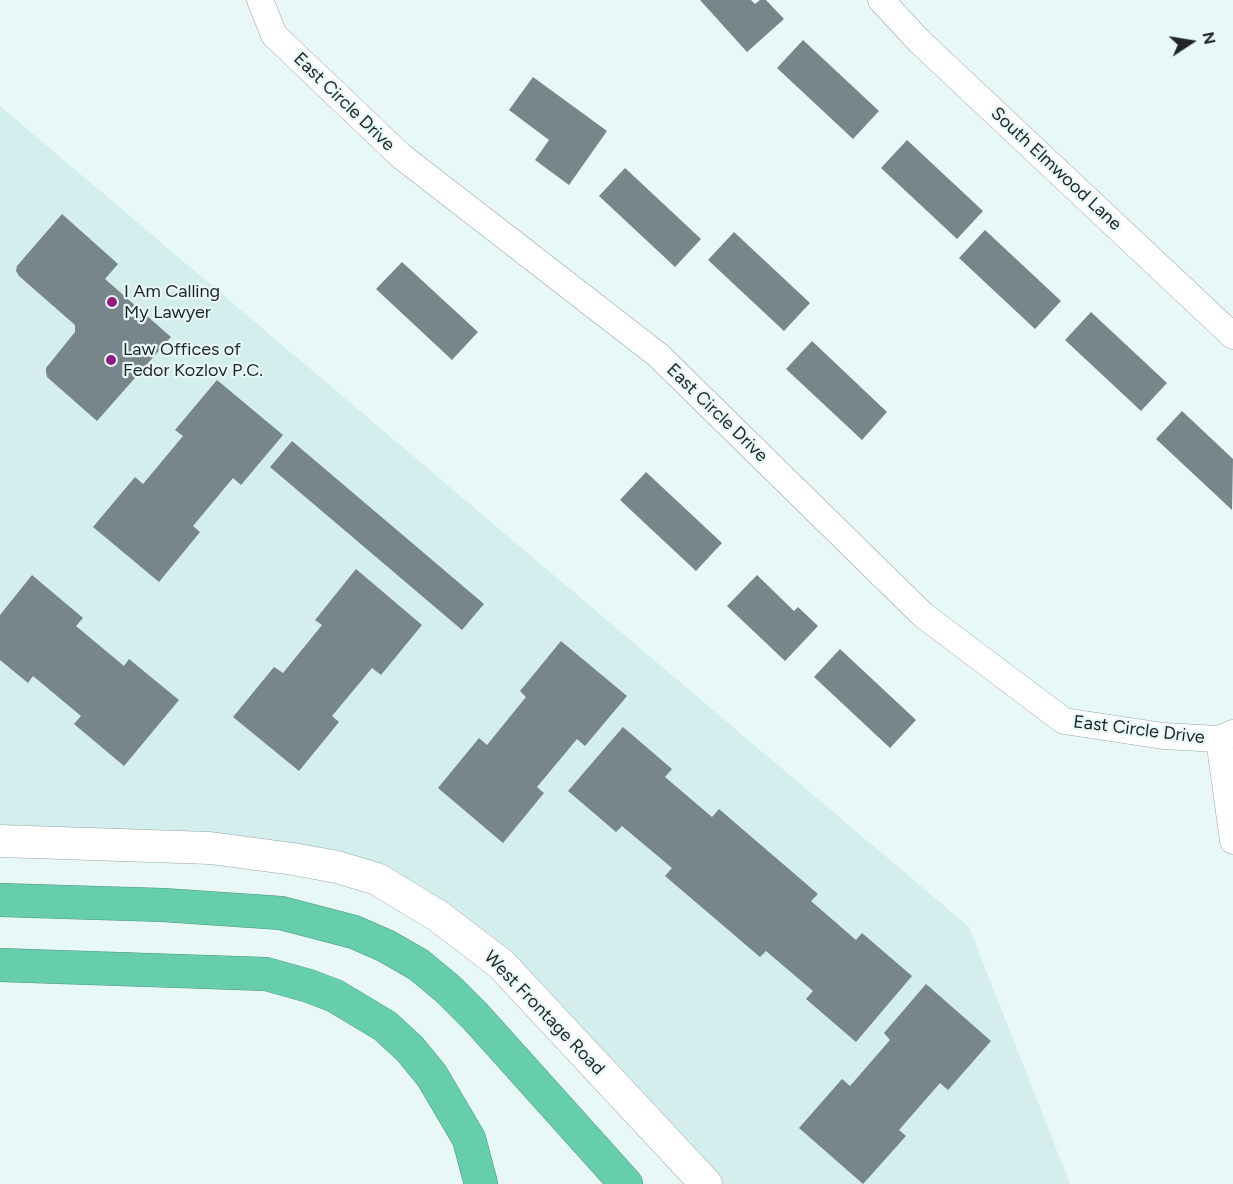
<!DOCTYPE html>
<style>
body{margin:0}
#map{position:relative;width:1233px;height:1184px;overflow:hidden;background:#e7f8f7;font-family:Figtree,sans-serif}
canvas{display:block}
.north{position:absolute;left:1161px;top:12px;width:60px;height:60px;-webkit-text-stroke:4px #e7f8f7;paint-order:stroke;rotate:78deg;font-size:16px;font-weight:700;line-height:24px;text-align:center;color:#1f2625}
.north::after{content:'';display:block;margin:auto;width:21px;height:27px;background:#1f2625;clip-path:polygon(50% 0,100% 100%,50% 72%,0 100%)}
</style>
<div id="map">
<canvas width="1233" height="1184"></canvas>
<div class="north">N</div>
</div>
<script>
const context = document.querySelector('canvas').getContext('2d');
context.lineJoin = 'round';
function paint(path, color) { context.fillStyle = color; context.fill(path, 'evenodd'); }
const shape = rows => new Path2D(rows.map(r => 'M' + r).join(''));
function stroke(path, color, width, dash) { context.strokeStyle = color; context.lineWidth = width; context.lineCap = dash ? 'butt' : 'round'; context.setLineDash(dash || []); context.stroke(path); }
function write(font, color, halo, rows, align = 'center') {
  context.font = font + ' Figtree,sans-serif'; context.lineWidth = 4.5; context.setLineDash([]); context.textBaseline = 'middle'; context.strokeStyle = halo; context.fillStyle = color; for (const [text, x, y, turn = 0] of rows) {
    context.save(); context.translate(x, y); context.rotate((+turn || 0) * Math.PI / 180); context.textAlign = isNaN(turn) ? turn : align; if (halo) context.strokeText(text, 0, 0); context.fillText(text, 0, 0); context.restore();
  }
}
paint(shape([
 [0,106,969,927,1070,1184,706,1184,580,1048,377,879,0,841]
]), '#d3eeed');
paint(shape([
 [700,0,751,0,755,4,760,0,766,0,784,19,747,52],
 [803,40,879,111,853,139,777,68],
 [533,77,607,131,569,185,535,160,549,140,509,110],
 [907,140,983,211,957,239,881,168],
 [625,168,701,239,675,267,599,196],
 [62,214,118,264,105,279,171,337,97,421,47,377,46,372,46,368,75,332,75,325,19,276,16,271,17,266],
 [985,230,1061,301,1035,329,959,258],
 [734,232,810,303,784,331,708,260],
 [402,262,478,332,452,360,376,289],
 [1091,312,1167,383,1141,411,1065,340],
 [812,341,887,412,862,440,786,369],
 [217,380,283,435,241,485,233,478,193,526,200,532,159,582,93,527,135,477,143,484,183,436,175,430],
 [1182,411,1233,459,1232,510,1156,439],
 [292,441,484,604,462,630,270,467],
 [646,472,722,543,696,571,620,500],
 [356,569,422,625,381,675,372,668,332,716,339,722,299,771,233,717,274,667,283,673,322,625,315,620],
 [32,575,83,618,76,626,124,666,129,659,179,700,124,766,74,724,81,716,33,676,28,683,0,660,0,615],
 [757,575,794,611,798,607,818,626,785,661,727,606],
 [561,641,627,696,585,746,577,739,537,787,544,793,503,843,438,788,479,738,487,745,526,697,520,691],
 [840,649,916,720,890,748,814,677],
 [623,727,672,769,665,777,712,817,719,809,818,894,811,901,856,940,862,933,912,976,856,1042,806,999,813,991,766,951,760,957,665,876,672,868,622,826,616,832,568,791],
 [926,984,991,1041,948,1090,940,1083,899,1130,906,1136,863,1184,799,1128,842,1079,850,1086,890,1040,884,1033]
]), '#78868b');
const minor = shape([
 [260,0,274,35,401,156,658,355,923,615,1064,721,1163,736,1219,739],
 [881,0,919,41,1233,336],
 [1233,733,1219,739,1233,841]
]);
const tertiary = shape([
 [0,841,210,848,293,859,337,867,377,879,438,916,501,964,706,1184]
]);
const motorway = shape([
 [0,900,163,905,281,913,354,932,386,946,419,965,449,990,475,1016,626,1184],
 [0,965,266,974,309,986,335,996,385,1026,410,1049,432,1076,469,1139,481,1184]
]);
stroke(minor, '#96a5a5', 27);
stroke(tertiary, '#96a5a5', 33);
stroke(motorway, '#4d937b', 34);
stroke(minor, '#fff', 26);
stroke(tertiary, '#fff', 32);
stroke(motorway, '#66ceaa', 33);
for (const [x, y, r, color] of [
 [112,302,6,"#8e1d7f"],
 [111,360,6,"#8e1d7f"]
]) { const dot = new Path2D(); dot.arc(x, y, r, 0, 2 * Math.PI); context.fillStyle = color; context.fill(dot); stroke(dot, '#e7f8f7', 2); }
write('18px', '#1f2625', '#e7f8f7', [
 ["East Circle Drive",344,102,44],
 ["South Elmwood Lane",1056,169,43],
 ["East Circle Drive",717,413,44],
 ["East Circle Drive",1139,730,7],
 ["West Frontage Road",544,1013,46]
]);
write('18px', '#1f2625', '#e7f8f7', [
 ["I Am Calling",124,292],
 ["My Lawyer",124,313],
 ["Law Offices of",123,350],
 ["Fedor Kozlov P.C.",123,371]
], 'left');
</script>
